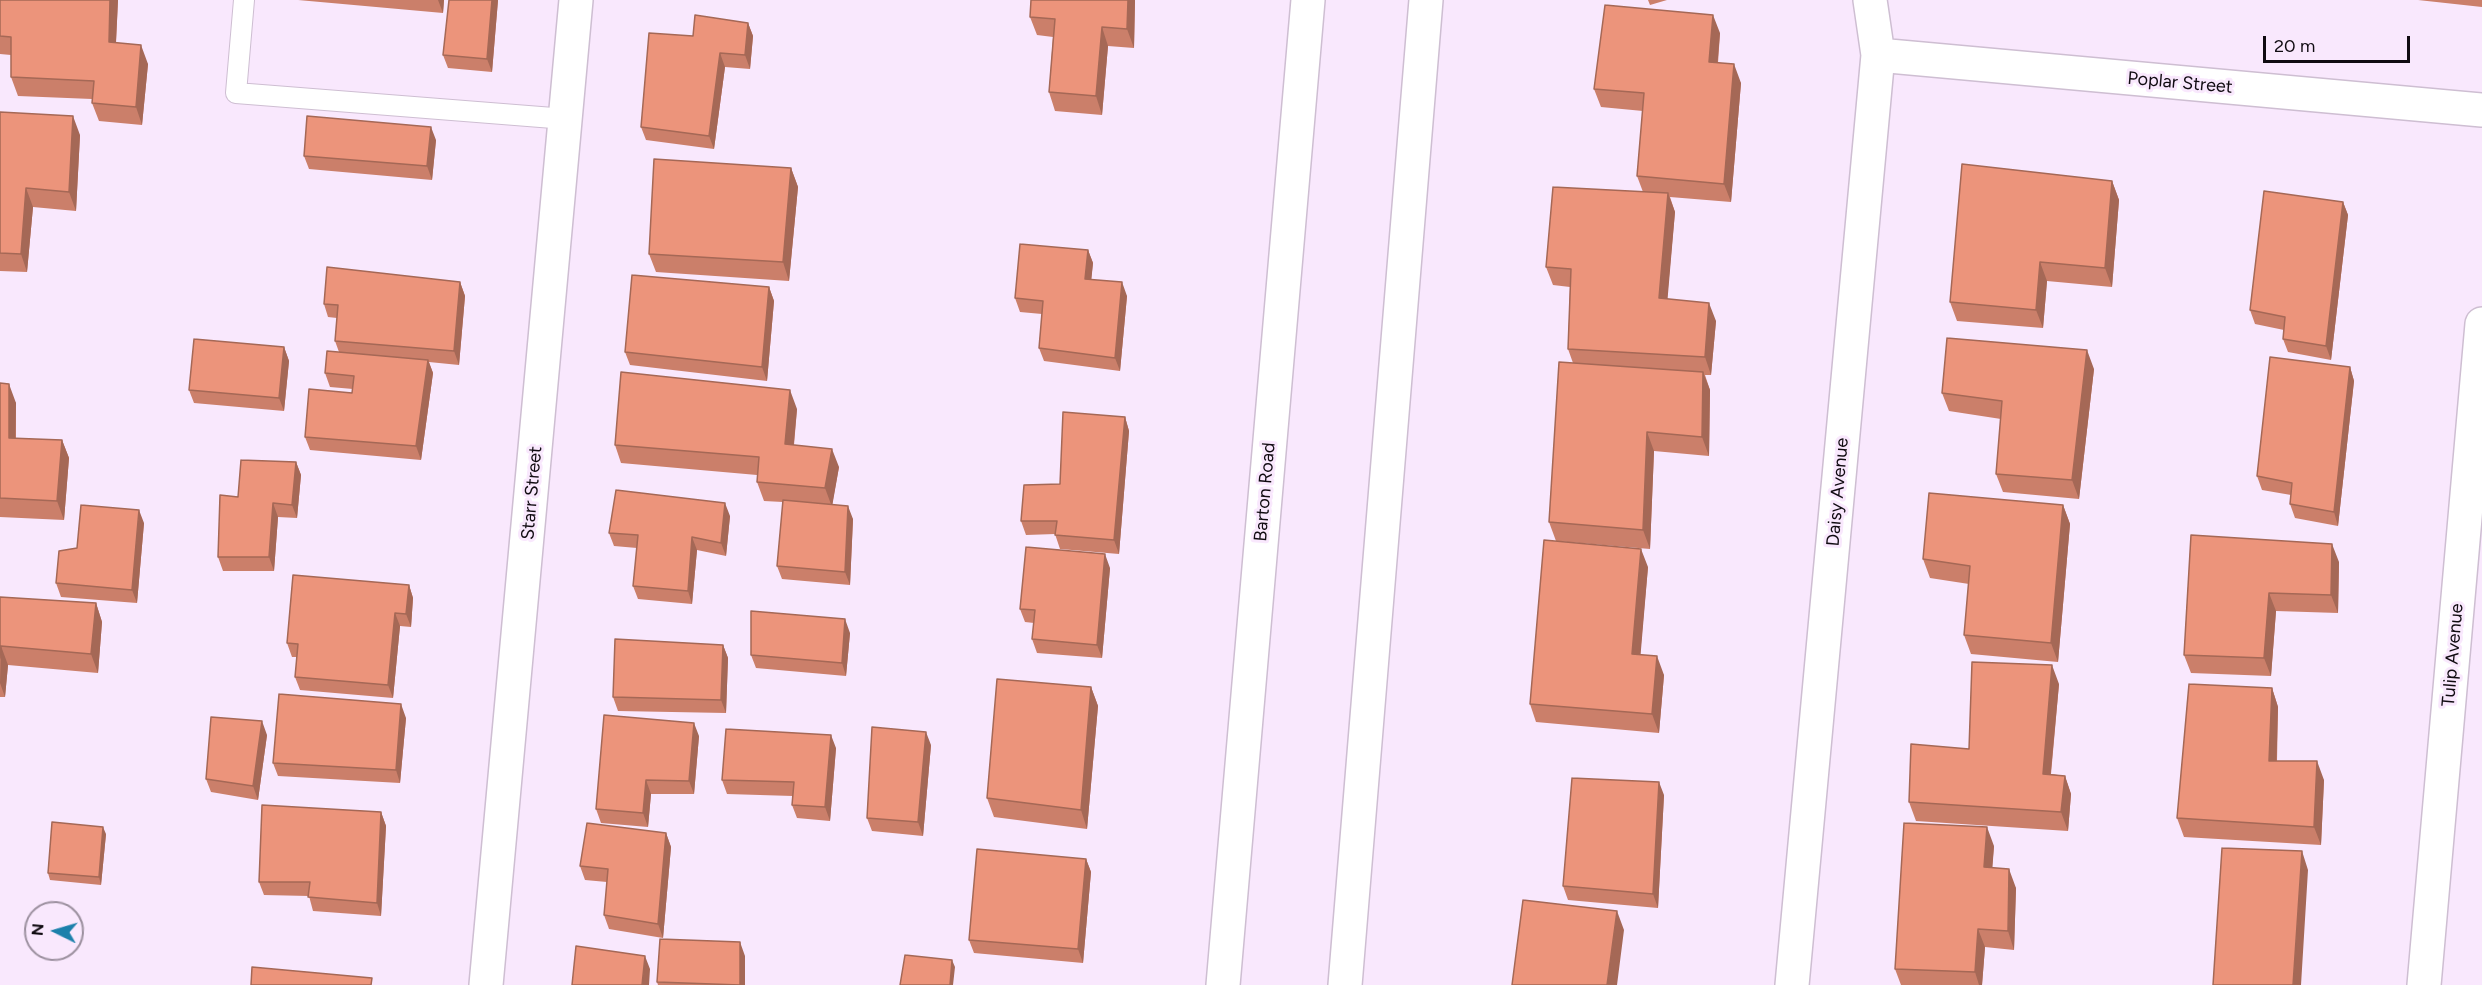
<!DOCTYPE html>
<style>
body{margin:0}
#map{position:relative;width:2482px;height:985px;overflow:hidden;background:#f9e8fd;font-family:Figtree,sans-serif}
canvas{display:block}
.north{position:absolute;left:24px;top:901px;width:60px;height:60px;box-sizing:border-box;background:#f9e8fd;border:2px solid #9c909f;border-radius:50%;rotate:275deg;font-size:16px;font-weight:700;line-height:24px;text-align:center;color:#100b11}
.north::after{content:'';display:block;margin:auto;width:21px;height:27px;background:#1c80ab;clip-path:polygon(50% 0,100% 100%,50% 72%,0 100%)}
.scale{position:absolute;left:2263px;top:36px;width:147px;height:27px;box-sizing:border-box;border:3px solid #100b11;border-top:0;padding-left:8px;font-size:18px;line-height:21px;white-space:nowrap;color:#100b11;-webkit-text-stroke:4px #f9e8fd;paint-order:stroke}
</style>
<div id="map">
<canvas width="2482" height="985"></canvas>
<div class="north">N</div>
<div class="scale">20 m</div>
</div>
<script>
const context = document.querySelector('canvas').getContext('2d');
context.lineJoin = 'round';
const shape = rows => new Path2D(rows.map(r => 'M' + r).join(''));
function stroke(path, color, width, dash) { context.strokeStyle = color; context.lineWidth = width; context.lineCap = dash ? 'butt' : 'round'; context.setLineDash(dash || []); context.stroke(path); }
function paint(path, color) { context.fillStyle = color; context.fill(path, 'evenodd'); }
function write(font, color, halo, rows, align = 'center') {
  context.font = font + ' Figtree,sans-serif'; context.lineWidth = 6; context.setLineDash([]); context.textBaseline = 'middle'; context.strokeStyle = halo; context.fillStyle = color; for (const [text, x, y, turn = 0] of rows) {
    context.save(); context.translate(x, y); context.rotate((+turn || 0) * Math.PI / 180); context.textAlign = isNaN(turn) ? turn : align; if (halo) context.strokeText(text, 0, 0); context.fillText(text, 0, 0); context.restore();
  }
}
const lane = shape([
 [244,0,236,93,566,119]
]);
const street = shape([
 [1878,55,2482,110],
 [486,985,576,0],
 [1792,985,1878,55,1870,0],
 [2424,985,2482,324]
]);
const secondary = shape([
 [1223,985,1308,0],
 [1345,985,1426,0]
]);
stroke(lane, '#cebed2', 22);
stroke(street, '#cebed2', 36);
stroke(secondary, '#cebed2', 36);
stroke(lane, '#fff', 20);
stroke(street, '#fff', 33);
stroke(secondary, '#fff', 33);
paint(shape([
 [0,0,118,0,116,43,148,64,142,125,99,121,92,103,92,99,18,96,11,77,11,55,0,54],
 [298,0,444,0,443,13],
 [498,0,492,72,448,68,443,55],
 [1135,0,1134,48,1108,46,1102,115,1055,111,1049,92,1053,37,1037,35,1030,17],
 [1648,0,1667,0,1650,5],
 [2418,0,2482,0,2482,7],
 [748,23,753,36,750,69,725,67,714,149,646,140,641,127,693,36],
 [1720,33,1718,63,1741,83,1731,202,1670,197,1675,212,1667,299,1716,321,1711,375,1705,375,1710,390,1709,456,1654,451,1650,549,1556,541,1549,522,1573,363,1568,349,1570,287,1553,285,1546,267,1643,192,1637,176,1643,111,1601,107,1594,89],
 [0,112,80,135,76,211,33,207,27,272,0,271],
 [436,140,432,180,309,169,304,156],
 [791,168,798,187,789,281,656,272,649,254],
 [2112,181,2119,200,2112,287,2047,281,2043,328,1957,321,1950,302],
 [2343,202,2348,215,2331,360,2288,352,2283,339,2284,330,2255,324,2250,310],
 [1088,250,1093,263,1091,280,1127,296,1120,371,1044,361,1039,348,1042,314,1020,312,1015,298],
 [460,282,465,296,459,365,429,362,433,373,421,460,310,450,305,437,352,393,353,389,330,387,325,373,339,352,335,341,337,318,328,317,324,304],
 [769,287,774,301,767,381,630,365,625,352],
 [284,347,289,361,284,411,194,403,189,390],
 [2350,367,2354,381,2338,526,2295,518,2290,504,2291,495,2262,490,2257,476],
 [2094,369,2079,499,2003,492,1996,474,2001,419,1949,411,1942,393],
 [0,383,16,403,16,439,62,440,69,458,64,520,0,517],
 [797,409,794,445,839,467,832,505,853,519,850,585,782,579,777,566,783,502,764,501,757,482,757,475,621,463,615,445],
 [1125,417,1129,431,1119,554,1060,549,1055,534,1026,535,1021,521,1060,484],
 [296,462,301,475,297,518,278,517,274,571,223,571,218,557,238,497],
 [2063,505,2070,524,2058,662,1971,654,1964,635,1969,584,1930,578,1923,559],
 [730,516,726,556,697,550,692,604,638,599,633,586,637,548,614,546,609,533],
 [144,523,137,603,61,597,56,583,77,548],
 [2191,535,2339,562,2338,613,2276,611,2271,676,2191,673,2184,655],
 [1648,567,1640,655,1664,675,1659,733,1536,722,1530,704],
 [1110,568,1102,658,1037,653,1032,639,1034,623,1025,622,1020,609],
 [409,585,413,598,411,627,400,626,393,698,300,690,295,677,297,657,292,657,287,643],
 [0,597,96,603,102,622,98,673,8,665,5,697,0,697],
 [850,633,846,676,756,668,751,655],
 [723,645,728,658,726,713,618,711,613,697],
 [2059,684,2051,774,2065,776,2071,794,2068,831,1916,821,1909,802,1969,749],
 [1091,687,1098,706,1087,829,994,817,987,798],
 [2272,688,2278,707,2277,761,2324,780,2321,845,2184,837,2177,818],
 [406,718,400,783,278,776,273,763],
 [267,735,258,800,211,792,206,779],
 [699,736,694,794,651,794,648,827,601,823,596,809],
 [931,745,923,836,872,831,867,818],
 [836,748,830,821,797,818,792,805,793,796,727,794,722,780],
 [1664,795,1658,908,1568,900,1563,886],
 [381,812,386,826,381,916,313,911,309,896,264,895,259,882],
 [666,833,671,847,663,938,609,929,604,915,607,882,585,880,580,866],
 [106,834,101,885,50,880,48,873],
 [1994,846,1992,868,2016,888,2014,950,1985,947,1982,985,1901,985,1895,969],
 [1086,859,1091,872,1083,963,974,953,969,940],
 [745,956,745,985,658,985,657,982]
]), '#cb7f6a');
paint(shape([
 [110,0,118,0,115,61,109,42],
 [438,0,444,0,443,13],
 [492,0,498,0,492,72,487,59],
 [1128,0,1135,0,1134,48,1127,29],
 [1713,15,1720,33,1716,81,1709,62],
 [748,23,753,36,750,69,745,55],
 [1102,27,1108,46,1102,115,1096,96],
 [141,45,148,64,142,125,136,107],
 [720,53,725,67,714,149,709,136],
 [1734,64,1741,83,1731,202,1724,184],
 [73,116,80,135,76,211,69,192],
 [431,127,436,140,432,180,427,166],
 [791,168,798,187,789,281,783,262],
 [2112,181,2119,200,2112,287,2105,268],
 [26,188,33,207,27,272,21,254],
 [1668,193,1675,212,1666,317,1659,298],
 [2343,202,2348,215,2331,360,2326,346],
 [1088,250,1093,263,1090,293,1085,279],
 [2040,262,2047,281,2043,328,2036,310],
 [460,282,465,296,459,365,454,351],
 [1122,282,1127,296,1120,371,1115,358],
 [769,287,774,301,767,381,762,367],
 [1709,303,1716,321,1711,375,1705,357],
 [284,347,289,361,284,411,279,398],
 [2087,350,2094,369,2079,499,2072,480],
 [428,360,433,373,421,460,416,446],
 [2350,367,2354,381,2338,526,2334,512],
 [1703,372,1710,390,1709,456,1702,437],
 [9,384,16,403,15,457,9,438],
 [790,390,797,409,792,463,785,444],
 [1125,417,1129,431,1119,554,1114,540],
 [1647,432,1654,451,1650,549,1643,530],
 [62,440,69,458,64,520,57,501],
 [832,449,839,467,832,507,825,488],
 [296,462,301,475,297,518,292,505],
 [273,503,278,517,274,571,269,557],
 [725,503,730,516,726,556,721,543],
 [2063,505,2070,524,2058,662,2051,643],
 [848,506,853,519,850,585,845,572],
 [139,510,144,523,137,603,132,590],
 [692,537,697,550,692,604,688,591],
 [2332,544,2339,562,2338,613,2331,595],
 [1641,549,1648,567,1639,673,1632,654],
 [1105,554,1110,568,1102,658,1097,645],
 [409,585,413,598,411,627,406,614],
 [2269,593,2276,611,2271,676,2264,658],
 [96,603,102,622,98,673,91,654],
 [395,613,400,626,393,698,388,685],
 [845,619,850,633,846,676,842,663],
 [723,645,728,658,726,713,721,700],
 [1,646,8,665,5,697,0,683],
 [1657,656,1664,675,1659,733,1652,714],
 [2052,665,2059,684,2049,792,2043,774],
 [1091,687,1098,706,1087,829,1081,810],
 [2272,688,2278,707,2276,779,2269,761],
 [401,704,406,718,400,783,396,770],
 [262,721,267,735,258,800,253,786],
 [694,723,699,736,694,794,689,781],
 [926,732,931,745,923,836,918,822],
 [831,735,836,748,830,821,825,807],
 [2317,761,2324,780,2321,845,2314,827],
 [2065,776,2071,794,2068,831,2061,812],
 [646,780,651,794,648,827,643,813],
 [1659,782,1664,795,1658,908,1653,894],
 [381,812,386,826,381,916,377,903],
 [103,827,106,834,101,885,99,877],
 [1987,827,1994,846,1991,886,1984,867],
 [666,833,671,847,663,938,658,924],
 [2302,851,2308,870,2301,985,2293,985],
 [1086,859,1091,872,1083,963,1078,949],
 [2009,869,2016,888,2014,950,2008,931],
 [1617,911,1624,930,1617,985,1607,985],
 [1978,929,1985,947,1982,985,1979,985,1975,972],
 [740,942,745,956,745,985,740,985],
 [645,956,650,969,649,985,642,985],
 [952,960,955,967,953,985,950,985]
]), '#a56856');
const building = shape([
 [0,0,110,0,109,42,141,45,136,107,92,103,94,81,11,77,11,37,0,36,0,0],
 [449,0,492,0,487,59,443,55,449,0],
 [1031,0,1128,0,1127,29,1102,27,1096,96,1049,92,1055,19,1030,17,1031,0],
 [1605,5,1713,15,1709,62,1734,64,1724,184,1637,176,1644,93,1594,89,1605,5],
 [695,15,748,23,745,55,720,53,709,136,641,127,649,33,693,36,695,15],
 [0,112,73,116,69,192,26,188,21,254,0,253,0,112],
 [307,116,431,127,427,166,304,156,307,116],
 [654,159,791,168,783,262,649,254,654,159],
 [1962,164,2112,181,2105,268,2040,262,2036,310,1950,302,1962,164],
 [1553,187,1668,193,1659,298,1709,303,1705,357,1568,349,1571,269,1546,267,1553,187],
 [2264,191,2343,202,2326,346,2283,339,2285,317,2250,310,2264,191],
 [1020,244,1088,250,1085,279,1122,282,1115,358,1039,348,1043,301,1015,298,1020,244],
 [327,267,460,282,454,351,335,341,338,305,324,304,327,267],
 [632,275,769,287,762,367,625,352,632,275],
 [1947,338,2087,350,2072,480,1996,474,2002,401,1942,393,1947,338],
 [194,339,284,347,279,398,189,390,194,339],
 [327,351,428,360,416,446,305,437,309,389,352,393,354,376,325,373,327,351],
 [2270,357,2350,367,2334,512,2290,504,2292,483,2257,476,2270,357],
 [1559,362,1703,372,1702,437,1647,432,1643,530,1549,522,1559,362],
 [621,372,790,390,785,444,832,449,825,488,757,482,759,457,615,445,621,372],
 [0,383,9,384,9,438,62,440,57,501,0,498,0,383],
 [1063,412,1125,417,1114,540,1055,535,1057,521,1021,521,1024,485,1060,484,1063,412],
 [241,460,296,462,292,505,273,503,269,557,218,557,220,495,238,497,241,460],
 [616,490,725,503,721,543,692,537,688,591,633,586,638,535,609,533,616,490],
 [1929,493,2063,505,2051,643,1964,635,1970,566,1923,559,1929,493],
 [783,500,848,506,845,572,777,566,783,500],
 [81,505,139,510,132,590,56,583,59,551,77,548,81,505],
 [2191,535,2332,544,2331,595,2269,593,2264,658,2184,655,2191,535],
 [1544,540,1641,549,1632,654,1657,656,1652,714,1530,704,1544,540],
 [1026,547,1105,554,1097,645,1032,639,1035,610,1020,609,1026,547],
 [293,575,409,585,406,614,395,613,388,685,295,677,298,644,287,643,293,575],
 [0,597,96,603,91,654,1,646,0,658,0,597],
 [751,611,845,619,842,663,751,655,751,611],
 [615,639,723,645,721,700,613,697,615,639],
 [1972,662,2052,665,2043,774,2065,776,2061,812,1909,802,1911,744,1969,749,1972,662],
 [997,679,1091,687,1081,810,987,798,997,679],
 [2189,684,2272,688,2269,761,2317,761,2314,827,2177,818,2189,684],
 [279,694,401,704,396,770,273,763,279,694],
 [604,715,694,723,689,781,646,780,643,813,596,809,604,715],
 [211,717,262,721,253,786,206,779,211,717],
 [872,727,926,732,918,822,867,818,872,727],
 [726,729,831,735,825,807,792,805,794,782,722,780,726,729],
 [1572,778,1659,782,1653,894,1563,886,1572,778],
 [262,805,381,812,377,903,308,897,310,882,259,882,262,805],
 [52,822,103,827,99,877,48,873,52,822],
 [587,823,666,833,658,924,604,915,608,869,580,866,587,823],
 [1904,823,1987,827,1984,867,2009,869,2008,931,1978,929,1975,972,1895,969,1904,823],
 [2222,848,2302,851,2293,985,2213,985,2222,848],
 [977,849,1086,859,1078,949,969,940,977,849],
 [1523,900,1617,911,1607,985,1512,985,1523,900],
 [660,939,740,942,740,985,657,982,660,939],
 [576,946,645,956,642,985,572,985,576,946],
 [905,955,952,960,950,985,900,985,905,955],
 [252,967,372,978,371,985,251,985,252,967]
]);
paint(building, '#ec947b');
stroke(building, '#a56856', 1.5);
write('18px', '#100b11', '#f9e8fd', [
 ["Poplar Street",2180,83,5],
 ["Barton Road",1265,492,-85],
 ["Daisy Avenue",1838,492,-85],
 ["Starr Street",532,493,-85],
 ["Tulip Avenue",2453,655,-85]
]);
</script>
